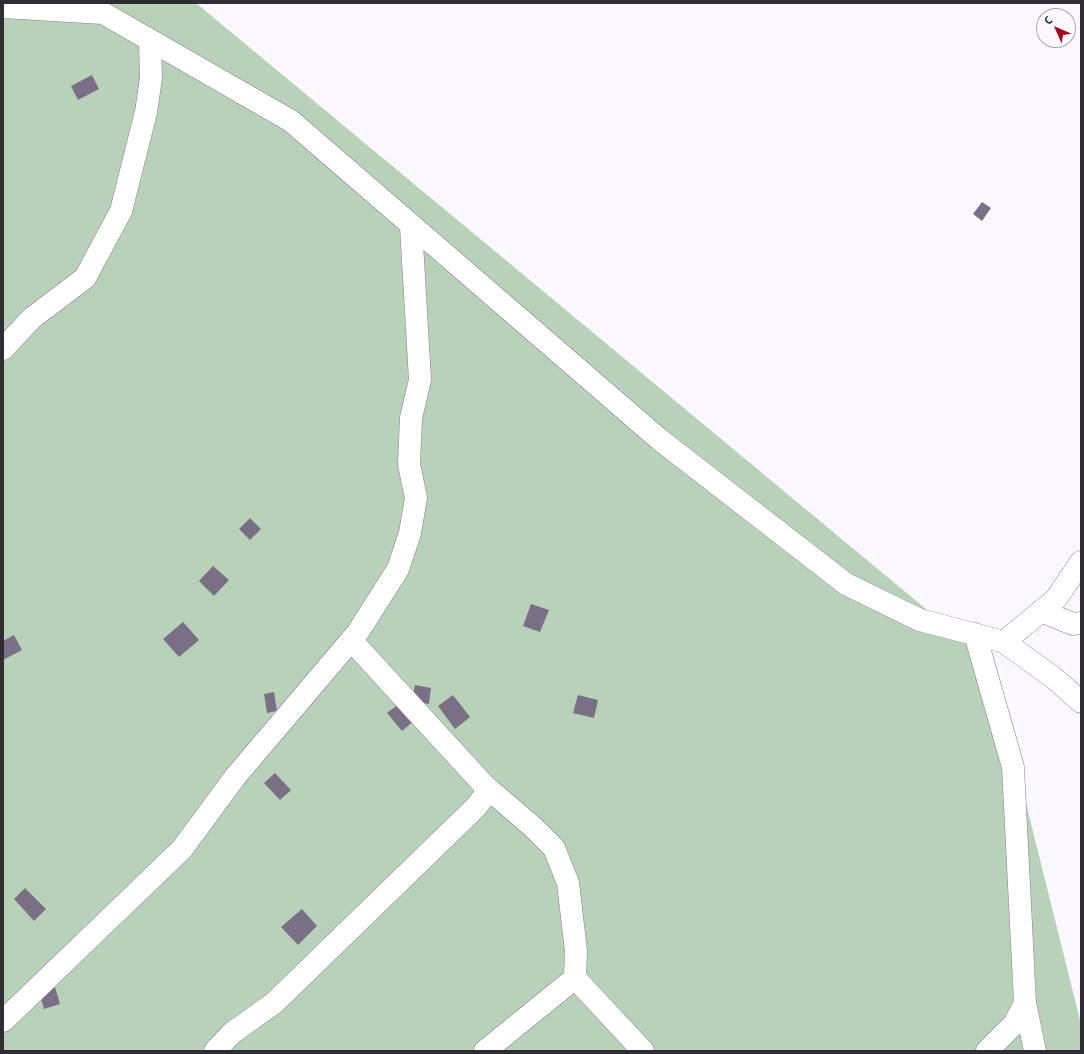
<!DOCTYPE html>
<meta charset="utf-8">
<style>
body{margin:0}
#map{position:relative;width:1084px;height:1054px;overflow:hidden;background:#faf8fd;font-family:"PT Sans",sans-serif}
canvas{display:block}
.frame{position:absolute;inset:0;border:4px solid #2f2c35;pointer-events:none}
.north{position:absolute;left:1036px;top:8px;width:40px;height:40px;box-sizing:border-box;background:#faf8fd;border:1px solid #a9a6ad;border-radius:50%;rotate:315deg;font-size:11px;font-weight:700;line-height:16px;text-align:center;color:#2f2c35}
.north::after{content:'';display:block;margin:auto;width:14px;height:18px;background:#a40724;clip-path:polygon(50% 0,100% 100%,50% 72%,0 100%)}
</style>
<div id="map">
<canvas width="1084" height="1054"></canvas>
<div class="frame"></div>
<div class="north">С</div>
</div>
<script>
const context = document.querySelector('canvas').getContext('2d');
context.lineJoin = 'round';
function paint(path, color) { context.fillStyle = color; context.fill(path, 'evenodd'); }
const shape = rows => new Path2D(rows.map(r => 'M' + r).join(''));
function stroke(path, color, width, dash) { context.strokeStyle = color; context.lineWidth = width; context.lineCap = dash ? 'butt' : 'round'; context.setLineDash(dash || []); context.stroke(path); }
paint(shape([
 [3,3,196,3,991,663,1081,1024,1081,1051,3,1051]
]), '#bad1b9');
paint(shape([
 [92,75,99,89,78,100,71,86],
 [982,202,991,208,982,221,973,214],
 [250,518,261,529,250,540,239,529],
 [213,566,229,580,214,596,199,581],
 [531,604,549,610,540,632,523,626],
 [183,622,199,640,179,657,163,639],
 [14,635,22,650,3,660,3,641],
 [415,685,431,688,429,704,412,701],
 [274,692,277,711,267,713,264,694],
 [453,695,470,717,455,729,438,706],
 [578,695,598,700,594,718,573,713],
 [400,703,415,720,402,731,387,713],
 [275,773,291,790,280,800,264,783],
 [25,888,46,909,34,921,14,899],
 [302,909,317,926,298,945,281,927],
 [55,987,60,1004,44,1009,39,992]
]), '#7a7086');
const minor = shape([
 [3,7,103,13,291,121,659,439,846,584,920,620,1004,642,1056,599,1081,562],
 [3,349,32,318,85,278,121,211,146,112,151,78,150,40],
 [1041,611,1073,624,1081,623],
 [975,634,1013,767,1025,1003,1035,1051],
 [351,640,484,785,533,827,554,848,568,883,576,951,575,978,485,1051],
 [1004,642,1054,678,1081,702],
 [575,978,643,1051],
 [3,1021,182,849,235,777,358,632,398,569,410,533,416,498,409,464,411,418,420,380,411,226],
 [215,1051,232,1033,274,1003,476,807,486,794,484,785],
 [987,1051,1014,1024,1025,1003]
]);
stroke(minor, '#847d94', 23);
stroke(minor, '#fff', 22);
</script>
